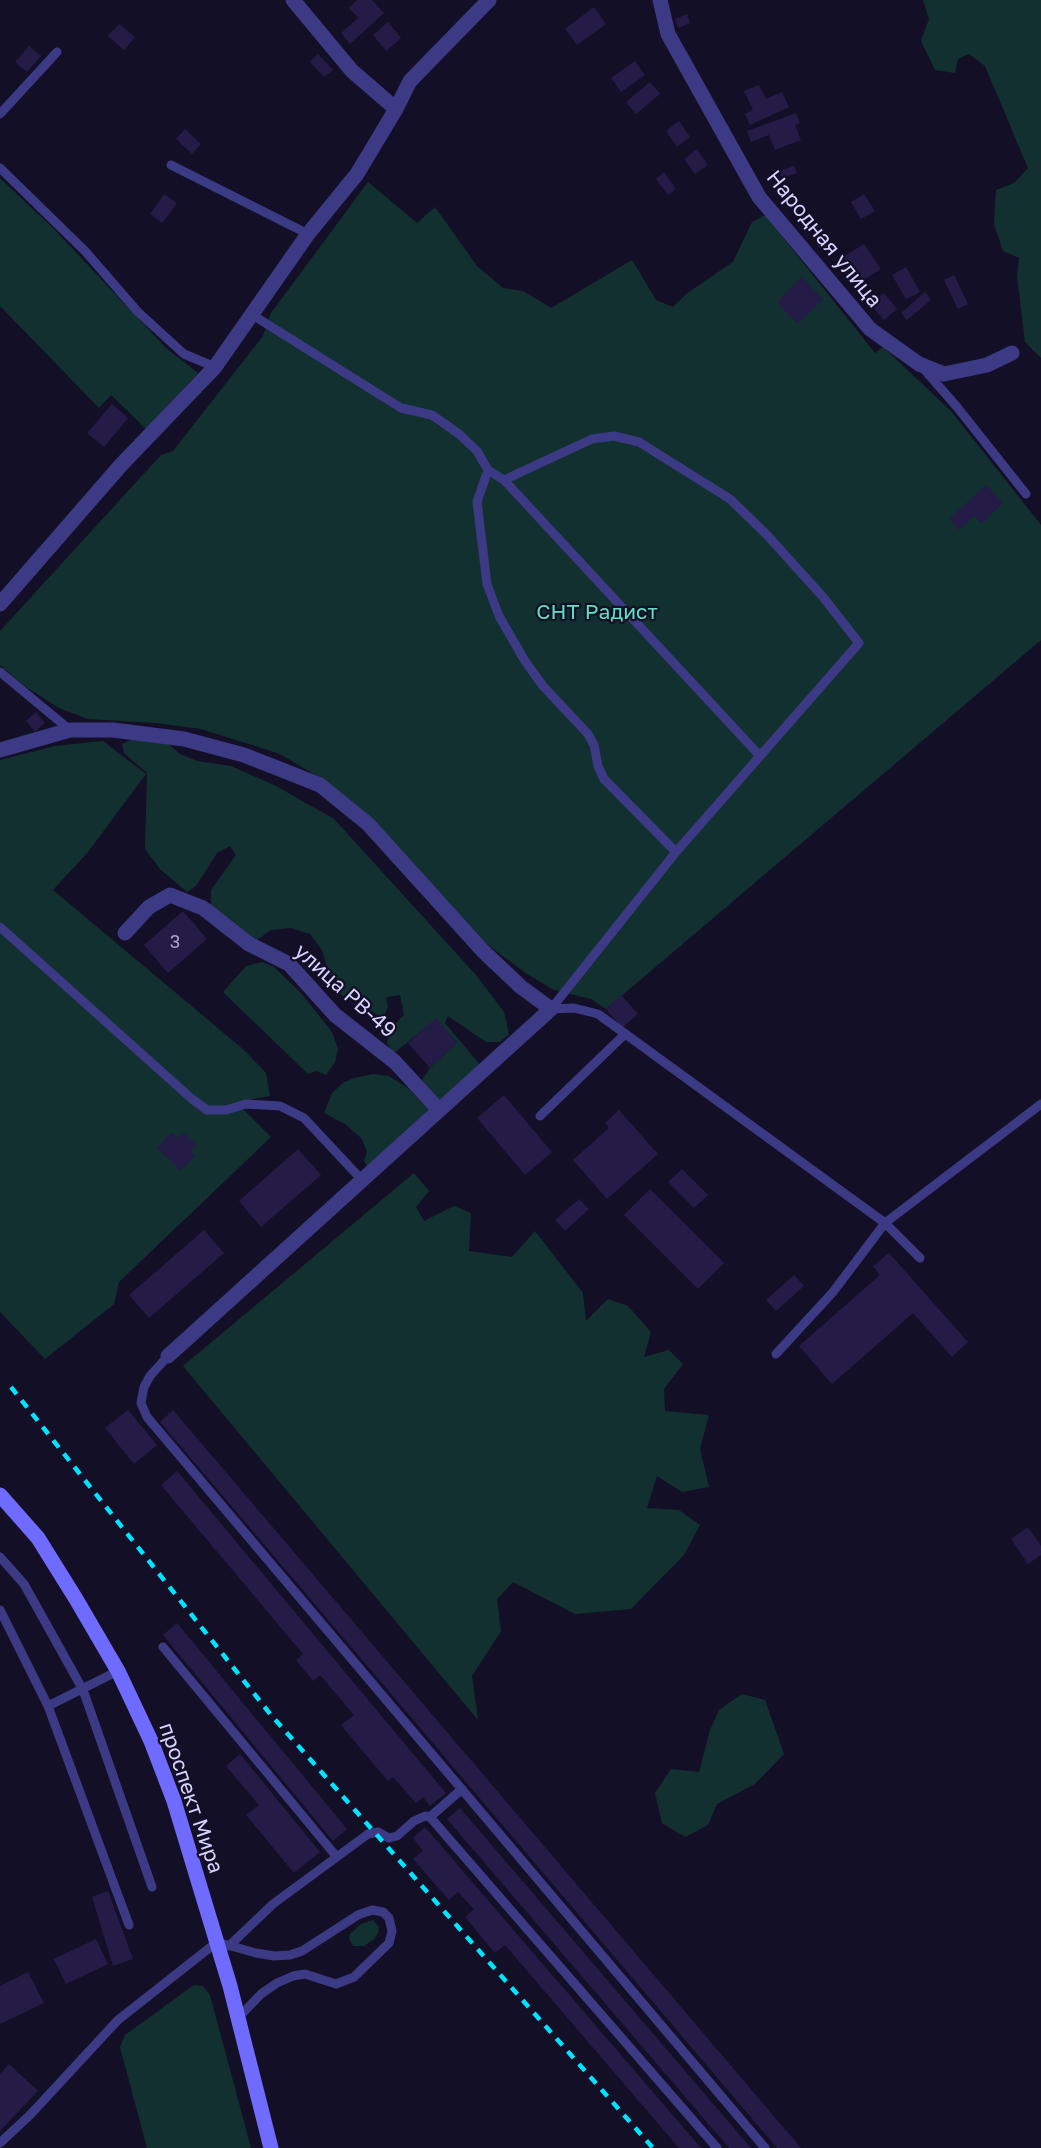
<!DOCTYPE html>
<meta charset="utf-8">
<style>
body{margin:0}
canvas{display:block;background:#130f26}
</style>
<canvas width="1041" height="2148"></canvas>
<script>
const context = document.querySelector('canvas').getContext('2d');
context.lineJoin = 'round';
function paint(path, color) { context.fillStyle = color; context.fill(path, 'evenodd'); }
const shape = rows => new Path2D(rows.map(r => 'M' + r).join(''));
function stroke(path, color, width, dash) { context.strokeStyle = color; context.lineWidth = width; context.lineCap = dash ? 'butt' : 'round'; context.setLineDash(dash || []); context.stroke(path); }
function write(font, color, halo, rows, align = 'center') {
  context.font = font + ' "Golos Text",sans-serif'; context.lineWidth = 4.5; context.setLineDash([]); context.textBaseline = 'middle'; context.strokeStyle = halo; context.fillStyle = color; for (const [text, x, y, turn = 0] of rows) {
    context.save(); context.translate(x, y); context.rotate((+turn || 0) * Math.PI / 180); context.textAlign = isNaN(turn) ? turn : align; if (halo) context.strokeText(text, 0, 0); context.fillText(text, 0, 0); context.restore();
  }
}
paint(shape([
 [923,0,1041,0,1041,358,1025,342,1017,276,1019,258,1003,251,994,224,996,190,1014,183,1028,168,985,66,969,54,958,59,955,73,935,70,921,41,929,19],
 [0,178,54,229,166,348,198,373,146,429,111,395,99,408,0,306],
 [368,182,417,223,435,207,477,266,503,288,523,291,551,308,632,260,656,300,673,307,686,294,733,262,752,222,765,215,875,353,883,347,951,411,1041,525,1041,640,606,1009,591,999,554,990,527,974,488,945,426,878,322,779,280,754,201,729,155,723,88,719,59,708,23,685,0,665,0,631,161,455,173,451,263,336,271,313],
 [133,739,166,742,180,754,197,761,231,766,276,786,334,819,476,975,504,1012,509,1034,500,1042,486,1042,448,1016,445,1023,481,1066,440,1103,422,1080,430,1068,457,1043,436,1019,393,1054,387,1043,390,1029,404,1015,400,995,386,997,388,1007,383,1018,363,1006,359,996,346,999,333,987,322,950,310,934,291,928,271,930,254,942,211,906,211,890,236,855,230,846,217,853,196,886,187,892,160,869,145,849,147,773,124,753,122,744],
 [103,741,146,774,88,852,53,890,244,1050,266,1073,270,1096,242,1101,243,1109,271,1137,119,1282,114,1304,45,1359,0,1312,0,760,55,746],
 [262,962,274,967,301,993,332,1032,338,1049,335,1062,326,1075,317,1071,308,1074,223,992,246,966],
 [373,1074,389,1076,409,1089,429,1110,368,1168,364,1161,367,1152,362,1139,345,1124,324,1113,332,1093,343,1083,354,1078],
 [414,1173,429,1191,416,1207,424,1221,454,1206,471,1213,469,1251,512,1257,535,1231,583,1293,586,1321,608,1299,628,1306,651,1332,644,1357,669,1350,683,1364,664,1389,665,1411,709,1415,700,1449,709,1487,682,1492,657,1476,647,1508,679,1510,700,1525,684,1555,631,1609,575,1614,513,1582,497,1599,501,1631,472,1676,478,1720,183,1366],
 [742,1694,765,1700,784,1754,755,1784,717,1804,708,1825,685,1837,662,1823,655,1793,671,1769,699,1772,710,1730,719,1710],
 [373,1920,379,1927,378,1933,374,1939,364,1946,353,1946,349,1939,350,1934,361,1924],
 [194,1985,203,1986,210,1995,251,2148,147,2148,120,2047,125,2035]
]), '#12302f');
paint(shape([
 [357,0,372,0,384,13,350,44,341,33,358,18,349,8],
 [594,7,606,24,577,45,565,29],
 [687,14,690,23,678,28,675,19],
 [388,22,401,38,386,51,373,35],
 [119,24,135,37,124,50,108,36],
 [29,46,41,56,27,72,15,62],
 [318,54,333,70,324,77,310,62],
 [635,61,645,75,621,92,611,78],
 [650,82,660,94,636,114,626,102],
 [759,85,766,99,782,92,789,107,750,125,745,114,753,110,744,91],
 [796,113,800,123,795,125,801,140,775,150,769,135,751,142,747,131],
 [679,121,690,137,677,147,666,131],
 [185,129,201,144,192,154,176,139],
 [697,149,708,165,695,174,684,159],
 [794,166,797,173,782,178,779,171],
 [664,172,676,189,668,195,656,179],
 [164,194,177,203,162,223,150,214],
 [864,194,875,211,861,219,851,202],
 [864,244,881,269,854,286,837,261],
 [906,267,920,292,906,299,892,275],
 [954,275,968,304,958,309,944,280],
 [802,277,823,299,797,324,777,302],
 [925,292,931,300,907,320,901,313],
 [884,293,897,309,884,320,870,304],
 [112,404,128,418,104,447,87,433],
 [986,485,1003,503,981,524,974,516,959,530,949,519],
 [36,712,45,723,35,732,26,721],
 [183,911,207,939,168,973,144,945],
 [621,995,638,1014,622,1028,606,1009],
 [436,1018,457,1043,430,1068,408,1043],
 [504,1095,552,1152,525,1175,477,1118],
 [619,1110,658,1154,607,1199,573,1160,609,1128,605,1123],
 [172,1132,177,1138,183,1132,197,1145,190,1152,195,1156,181,1171,157,1148],
 [298,1149,321,1175,261,1227,239,1201],
 [682,1169,708,1195,694,1208,668,1182],
 [650,1189,724,1263,698,1289,624,1215],
 [579,1199,589,1209,565,1231,555,1220],
 [204,1230,224,1253,149,1318,129,1295],
 [889,1253,968,1342,952,1357,913,1313,832,1384,799,1346,880,1275,873,1266],
 [794,1275,804,1286,776,1311,766,1300],
 [128,1410,157,1445,134,1464,105,1428],
 [173,1410,801,2148,777,2148,160,1422],
 [177,1471,446,1793,430,1806,423,1797,416,1803,393,1777,388,1781,341,1725,354,1715,320,1675,313,1681,296,1660,303,1654,161,1485],
 [1028,1527,1041,1546,1041,1555,1028,1564,1011,1539],
 [177,1623,347,1829,333,1841,163,1635],
 [240,1754,320,1852,294,1873,246,1815,259,1805,226,1766],
 [460,1808,751,2148,729,2148,447,1819],
 [425,1827,701,2148,679,2148,505,1945,495,1953,465,1917,474,1909,458,1892,449,1900,413,1859,423,1851,413,1838],
 [108,1891,133,1959,113,1966,92,1897],
 [96,1939,108,1964,66,1984,54,1959],
 [28,1972,44,2003,0,2024,0,1986],
 [9,2064,38,2091,0,2131,0,2074]
]), '#241b47');
stroke(shape([
 [0,114,57,52],
 [171,165,308,234],
 [0,168,85,251,138,312,184,354,215,367],
 [251,314,401,408,432,415,459,434,477,451,488,470,504,480,760,756],
 [923,368,957,407,1026,494],
 [488,470,477,502,487,584,499,616,525,661,543,686,588,734,594,745,598,766,604,779,676,852],
 [504,480,592,439,614,436,639,442,730,499,767,535,823,597,859,643,676,852,551,1009],
 [0,672,70,730],
 [0,927,192,1099,207,1110,226,1110,246,1104,280,1106,304,1118,362,1180],
 [551,1009,574,1008,598,1014,885,1223,920,1258],
 [540,1116,625,1034],
 [776,1354,833,1292,885,1223,1041,1104],
 [168,1356,150,1376,144,1387,141,1403,147,1417,765,2148],
 [0,1557,24,1584,83,1690,152,1887],
 [0,1610,48,1706,129,1925],
 [163,1647,336,1856],
 [48,1706,118,1671],
 [430,1817,462,1789],
 [229,1946,273,1904,368,1834,378,1832,389,1838,397,1836,414,1821,425,1816,430,1817,717,2148],
 [0,2143,30,2115,118,2020,217,1942,256,1953,274,1956,290,1955,302,1951,358,1915,372,1910,383,1912,389,1918,392,1931,389,1943,354,1977,336,1984,305,1974,293,1976,277,1983,261,1994,238,2018]
]), '#3d3a85', 9);
stroke(shape([
 [293,0,352,71,396,109],
 [660,0,668,34,759,197,870,329,919,364,944,374,987,365,1012,353],
 [0,604,121,465,215,367,308,234,357,174,396,109,410,81,489,0],
 [0,750,70,730,113,730,184,739,244,755,320,785,368,824,483,951,521,987,551,1009,168,1356],
 [125,933,149,907,170,895,203,908,249,944,289,964,335,1015,395,1062,439,1110]
]), '#3d3a85', 15);
stroke(shape([
 [0,1495,38,1538,76,1599,118,1671,151,1741,174,1801,230,1986,271,2148]
]), '#6f6bff', 15);
stroke(shape([
 [11,1387,271,1715,653,2148]
]), '#00e5ff', 4.5, [9, 8]);
write('18px', '#aca6d1', null, [
 ["3",175,942]
]);
write('21px', '#d9d4ff', '#130f26', [
 ["Народная улица",824,239,51],
 ["улица РВ-49",345,991,42],
 ["проспект Мира",191,1798,71]
]);
write('21px', '#5fe0c0', '#130f26', [
 ["СНТ Радист",597,612]
]);
</script>
